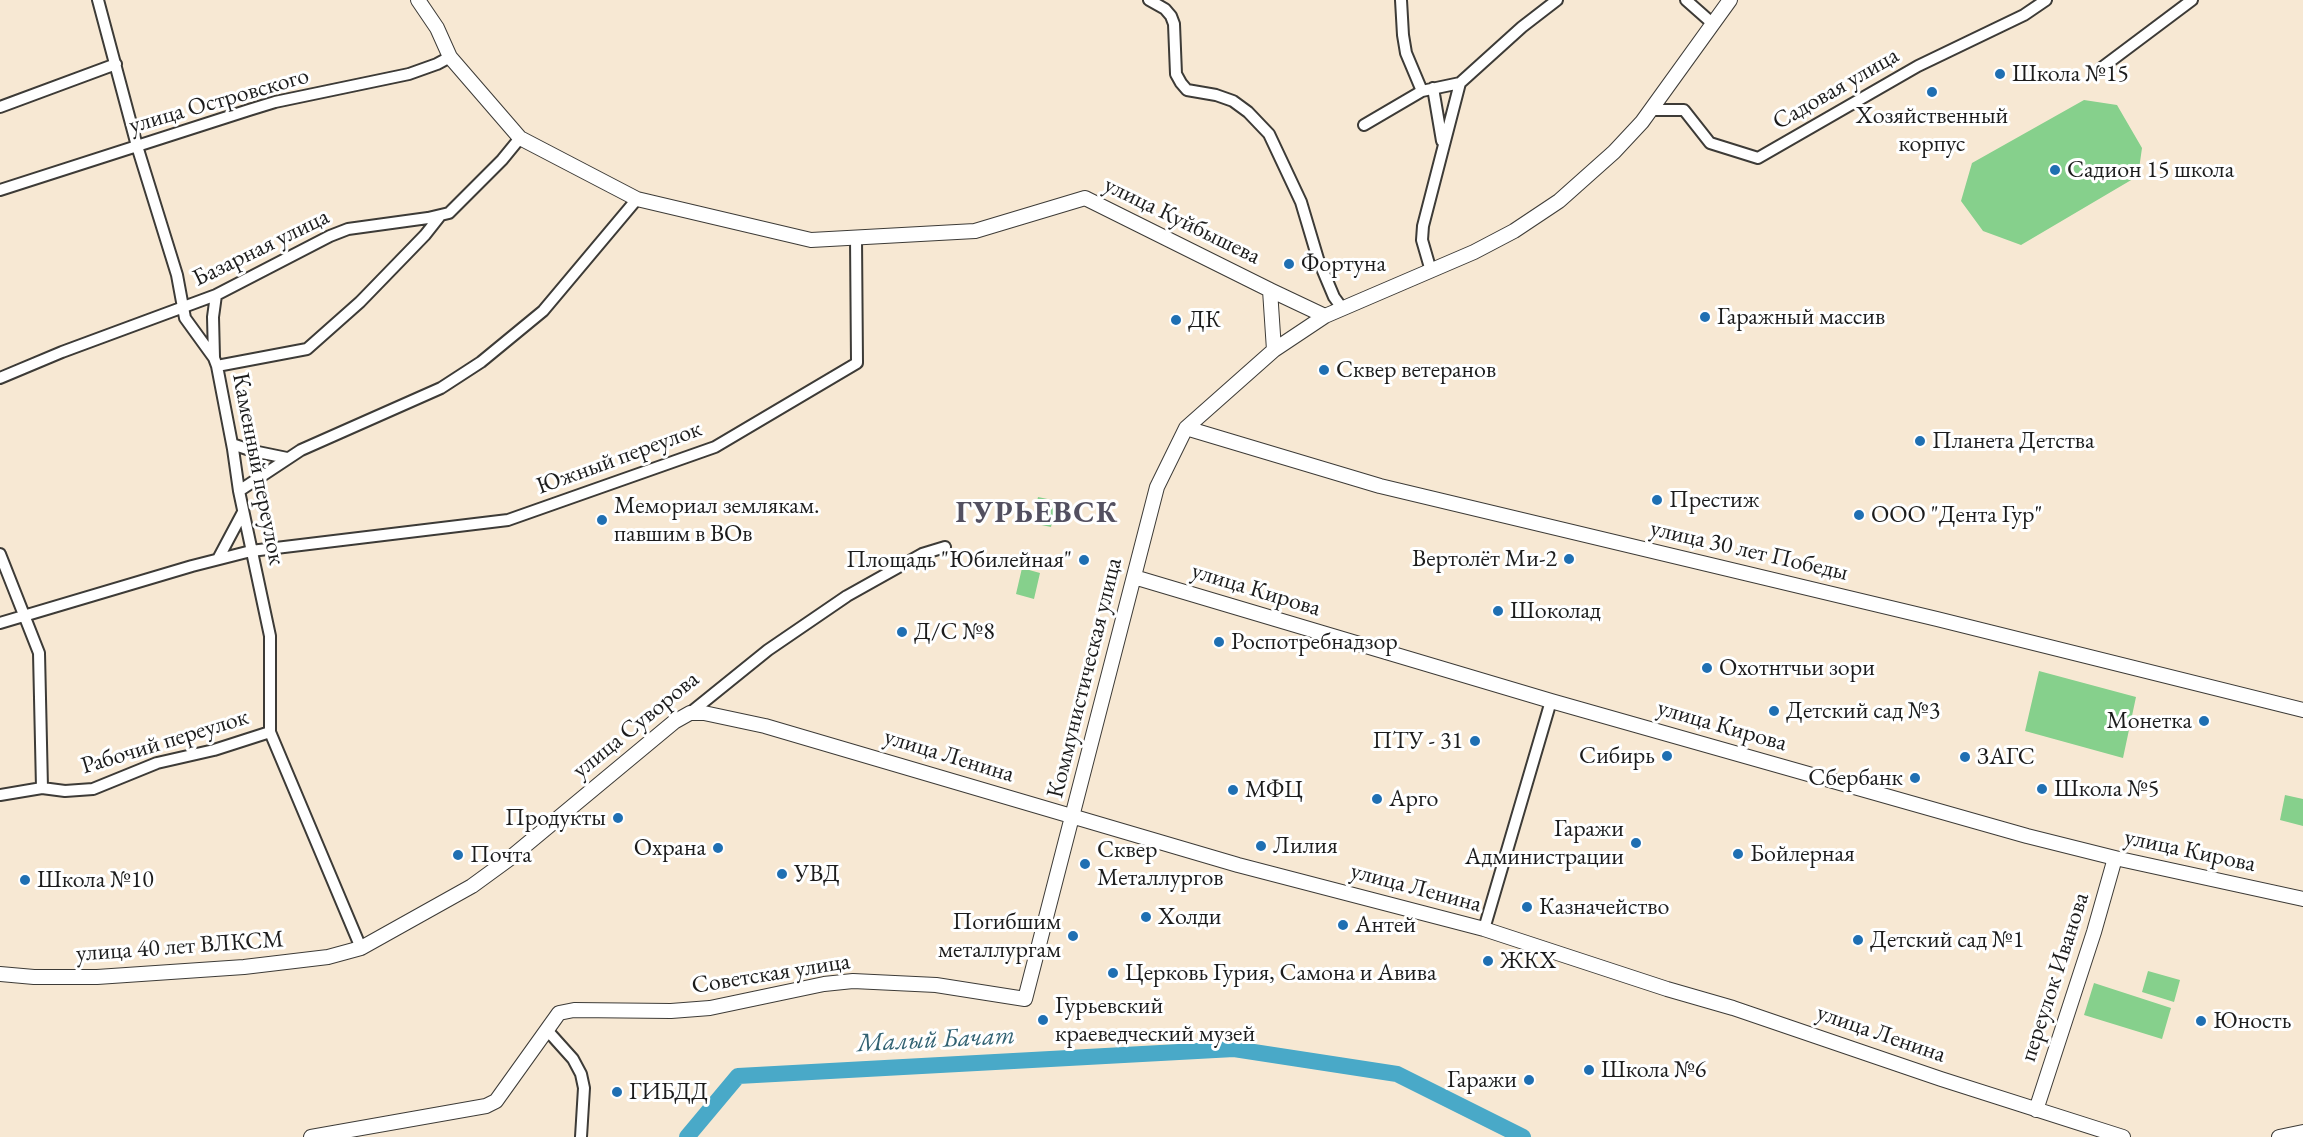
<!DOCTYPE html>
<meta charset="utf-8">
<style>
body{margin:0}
canvas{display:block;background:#f7e8d3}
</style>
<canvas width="2303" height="1137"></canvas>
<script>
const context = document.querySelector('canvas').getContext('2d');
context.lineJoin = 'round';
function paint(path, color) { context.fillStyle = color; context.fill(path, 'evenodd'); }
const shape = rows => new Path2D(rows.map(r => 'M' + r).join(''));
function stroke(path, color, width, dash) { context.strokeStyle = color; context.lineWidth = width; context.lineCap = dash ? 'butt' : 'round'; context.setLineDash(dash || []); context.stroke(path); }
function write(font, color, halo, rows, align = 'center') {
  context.font = font + ' "EB Garamond",serif'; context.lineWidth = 6; context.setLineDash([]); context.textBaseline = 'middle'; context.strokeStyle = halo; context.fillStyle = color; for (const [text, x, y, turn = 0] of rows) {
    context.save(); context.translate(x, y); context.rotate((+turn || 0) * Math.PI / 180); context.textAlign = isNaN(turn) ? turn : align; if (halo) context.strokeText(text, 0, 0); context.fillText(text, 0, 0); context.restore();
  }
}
paint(shape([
 [2084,100,2117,105,2142,148,2138,176,2021,245,1983,231,1961,201,1972,163],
 [1038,497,1057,501,1051,527,1032,523],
 [1022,568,1040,573,1034,599,1016,594],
 [2039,671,2136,697,2123,758,2025,731],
 [2285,795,2303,799,2303,826,2280,820],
 [2148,971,2180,980,2174,1002,2142,992],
 [2094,983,2171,1008,2162,1039,2084,1015]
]), '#86d08c');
stroke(shape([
 [687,1137,738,1076,1234,1049,1397,1074,1523,1137]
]), '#49a9c8', 16);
const minor = shape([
 [98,0,137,146,177,275,185,318,214,358,217,366,233,449,239,491,270,636,270,732,361,948],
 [1149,0,1165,9,1171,16,1174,24,1176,74,1181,83,1187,90,1216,95,1233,101,1248,112,1269,134,1301,202,1318,259,1334,297,1342,308],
 [1401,0,1403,35,1406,53,1422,91],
 [1686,0,1712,23],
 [2100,69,2192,0],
 [1433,88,1442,141],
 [0,107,116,64],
 [1651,110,1684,110,1710,143,1758,158,1918,66,2024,15,2046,0],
 [1364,125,1422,91,1460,83],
 [0,190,249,110,275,102,409,74,437,64,450,57],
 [1431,271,1422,240,1423,226,1460,83,1522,27,1557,0],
 [214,357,213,317,216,295],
 [217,366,307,349,360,302,425,235,440,216],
 [0,378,62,352,216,295,330,236,348,229,428,218,449,213,502,160,520,138],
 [232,444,253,451,287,458],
 [239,491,301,450,441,388,481,362,543,311,637,199],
 [0,554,39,653,42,788],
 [218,559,243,512],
 [0,623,192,566,251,551,508,520,715,447,857,363,856,238],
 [690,713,768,650,847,596,922,554,945,547],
 [0,795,42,788,65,791,93,789,157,763,214,750,270,732],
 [1484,929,1551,701],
 [547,1030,573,1059,581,1074,584,1088,581,1137]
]);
const tertiary = shape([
 [418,0,437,28,450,57,520,138,637,199,811,240,975,231,1085,198,1270,290,1274,350],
 [1270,290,1325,316],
 [1186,428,1380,486,1937,619,2303,710],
 [1134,577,1551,701,2027,836,2115,858,2303,899],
 [0,974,34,977,97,977,244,967,328,957,361,948,472,886,509,859,674,722,690,713,704,713,765,726,1238,865,1484,929,1667,989,1733,1008,1941,1079,2123,1137],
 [2036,1110,2094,932,2115,858],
 [311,1137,486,1106,496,1101,559,1013,574,1010,671,1011,710,1008,824,984,853,981,936,985,1025,999,1157,487,1186,428,1274,350,1325,316,1474,252,1514,231,1559,201,1614,152,1642,122,1730,0],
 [2279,1137,2303,1132]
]);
stroke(minor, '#3d3b37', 14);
stroke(tertiary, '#3d3b37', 16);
stroke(minor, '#fff', 10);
stroke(tertiary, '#fff', 14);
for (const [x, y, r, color] of [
 [2000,74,6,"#1f6fb2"],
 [1932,92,6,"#1f6fb2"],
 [2055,170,6,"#1f6fb2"],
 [1289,264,6,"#1f6fb2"],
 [1705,317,6,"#1f6fb2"],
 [1176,320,6,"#1f6fb2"],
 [1324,370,6,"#1f6fb2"],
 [1920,441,6,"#1f6fb2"],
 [1657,500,6,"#1f6fb2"],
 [1859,515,6,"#1f6fb2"],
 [602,520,6,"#1f6fb2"],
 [1569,559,6,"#1f6fb2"],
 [1084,560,6,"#1f6fb2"],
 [1498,611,6,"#1f6fb2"],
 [902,632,6,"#1f6fb2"],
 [1219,642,6,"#1f6fb2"],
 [1707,668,6,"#1f6fb2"],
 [1774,711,6,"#1f6fb2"],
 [2204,721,6,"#1f6fb2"],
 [1475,741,6,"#1f6fb2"],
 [1667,756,6,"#1f6fb2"],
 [1965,757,6,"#1f6fb2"],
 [1915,778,6,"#1f6fb2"],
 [2042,789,6,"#1f6fb2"],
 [1233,790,6,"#1f6fb2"],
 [1377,799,6,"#1f6fb2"],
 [618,818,6,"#1f6fb2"],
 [1636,843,6,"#1f6fb2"],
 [1261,846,6,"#1f6fb2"],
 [718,848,6,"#1f6fb2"],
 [1738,854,6,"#1f6fb2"],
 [458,855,6,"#1f6fb2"],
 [1085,864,6,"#1f6fb2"],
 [782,874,6,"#1f6fb2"],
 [25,880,6,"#1f6fb2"],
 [1527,907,6,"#1f6fb2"],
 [1146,917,6,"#1f6fb2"],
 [1343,925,6,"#1f6fb2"],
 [1073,936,6,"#1f6fb2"],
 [1858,940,6,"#1f6fb2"],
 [1488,961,6,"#1f6fb2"],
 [1113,973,6,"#1f6fb2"],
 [1043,1020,6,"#1f6fb2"],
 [2201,1021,6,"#1f6fb2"],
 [1589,1070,6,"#1f6fb2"],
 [1529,1080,6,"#1f6fb2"],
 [617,1092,6,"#1f6fb2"]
]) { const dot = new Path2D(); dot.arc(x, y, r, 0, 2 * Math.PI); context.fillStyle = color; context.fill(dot); stroke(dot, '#fff', 2); }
write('24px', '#1c1c1c', '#fff', [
 ["Школа №15",2012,74],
 ["Хозяйственный",1932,116,"center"],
 ["корпус",1932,144,"center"],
 ["Садион 15 школа",2067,170],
 ["Фортуна",1301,264],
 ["Гаражный массив",1717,317],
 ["ДК",1188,320],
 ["Сквер ветеранов",1336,370],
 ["Планета Детства",1932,441],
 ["Престиж",1669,500],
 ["Мемориал землякам.",614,506],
 ["павшим в ВОв",614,534],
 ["ООО \"Дента Гур\"",1871,515],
 ["Вертолёт Ми-2",1557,559,"right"],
 ["Площадь \"Юбилейная\"",1072,560,"right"],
 ["Шоколад",1510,611],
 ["Д/С №8",914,632],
 ["Роспотребнадзор",1231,642],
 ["Охотнтчьи зори",1719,668],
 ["Детский сад №3",1786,711],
 ["Монетка",2192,721,"right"],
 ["ПТУ - 31",1463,741,"right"],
 ["Сибирь",1655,756,"right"],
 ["ЗАГС",1977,757],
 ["Сбербанк",1903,778,"right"],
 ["Школа №5",2054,789],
 ["МФЦ",1245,790],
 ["Арго",1389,799],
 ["Продукты",606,818,"right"],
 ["Гаражи",1624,829,"right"],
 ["Администрации",1624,857,"right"],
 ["Лилия",1273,846],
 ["Охрана",706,848,"right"],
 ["Сквер",1097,850],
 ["Металлургов",1097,878],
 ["Бойлерная",1750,854],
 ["Почта",470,855],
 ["УВД",794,874],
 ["Школа №10",37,880],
 ["Казначейство",1539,907],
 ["Холди",1158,917],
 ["Погибшим",1061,922,"right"],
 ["металлургам",1061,950,"right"],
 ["Антей",1355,925],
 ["Детский сад №1",1870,940],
 ["ЖКХ",1500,961],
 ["Церковь Гурия, Самона и Авива",1125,973],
 ["Гурьевский",1055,1006],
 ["краеведческий музей",1055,1034],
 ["Юность",2213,1021],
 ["Школа №6",1601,1070],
 ["Гаражи",1517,1080,"right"],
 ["ГИБДД",629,1092]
], 'left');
write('24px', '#1c1c1c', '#fff', [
 ["Садовая улица",1836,89,-30],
 ["улица Островского",219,101,-16],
 ["улица Куйбышева",1182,221,26],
 ["Базарная улица",261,248,-26],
 ["Южный переулок",619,458,-20],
 ["Каменный переулок",258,469,79],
 ["улица 30 лет Победы",1749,551,13],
 ["улица Кирова",1256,590,17],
 ["Коммунистическая улица",1085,678,-76],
 ["улица Суворова",636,725,-39],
 ["улица Кирова",1722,726,16],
 ["Рабочий переулок",165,742,-17],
 ["улица Ленина",949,756,17],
 ["улица Кирова",2190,851,12],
 ["улица Ленина",1416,888,15],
 ["улица 40 лет ВЛКСМ",180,947,-4],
 ["Советская улица",771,974,-9],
 ["переулок Иванова",2055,977,-72],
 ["улица Ленина",1881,1034,19]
]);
write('italic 26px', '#326272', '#fff', [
 ["Малый Бачат",936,1040,-3]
]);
context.letterSpacing = '1.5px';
write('bold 30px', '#535060', '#fff', [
 ["ГУРЬЕВСК",1037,514]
]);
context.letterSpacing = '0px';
</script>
